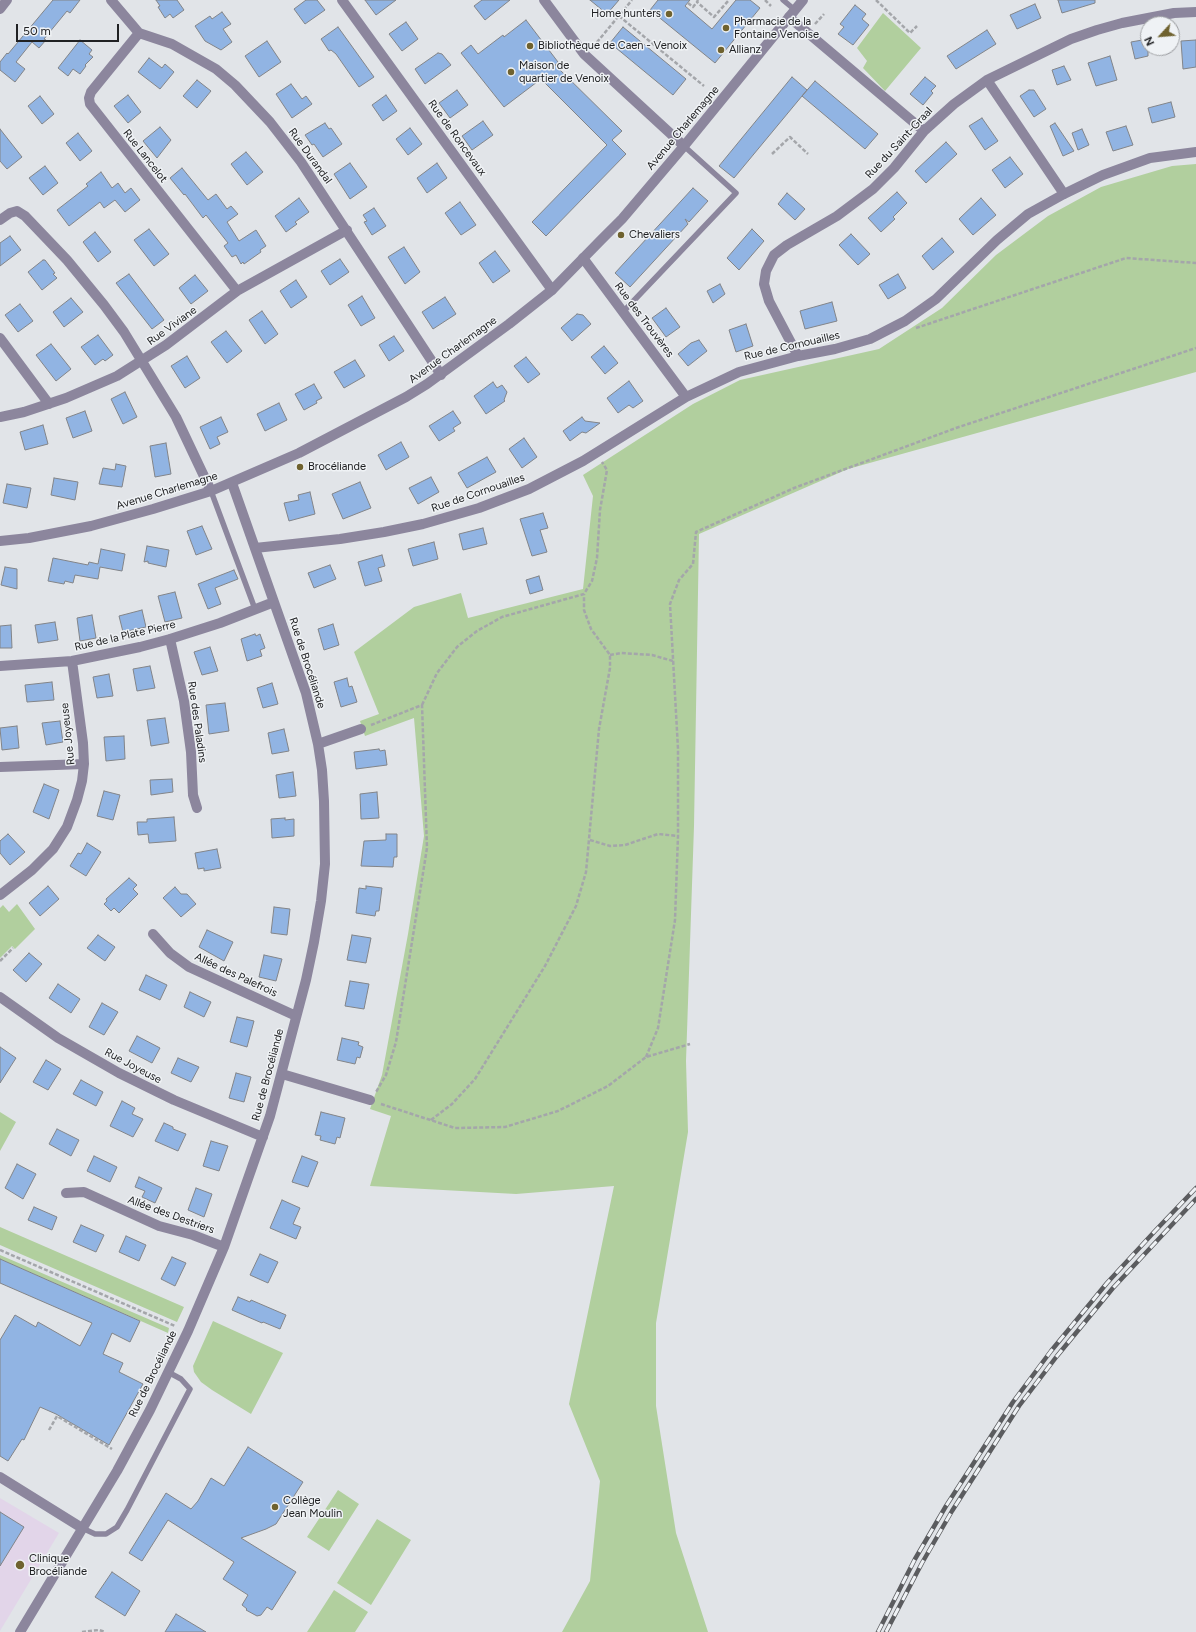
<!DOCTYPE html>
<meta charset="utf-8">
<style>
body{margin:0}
#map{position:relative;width:1196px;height:1632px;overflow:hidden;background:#e1e4e8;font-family:Figtree,sans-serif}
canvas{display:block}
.north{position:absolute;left:1140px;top:16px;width:40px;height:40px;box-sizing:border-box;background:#eff2f5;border:1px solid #9c9ea1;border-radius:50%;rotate:244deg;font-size:11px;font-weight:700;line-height:16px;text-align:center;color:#202123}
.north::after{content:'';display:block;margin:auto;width:14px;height:18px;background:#6f622f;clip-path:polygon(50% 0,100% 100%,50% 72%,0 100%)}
.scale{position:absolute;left:16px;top:24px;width:103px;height:18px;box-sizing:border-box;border:2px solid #202123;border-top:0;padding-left:5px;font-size:12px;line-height:14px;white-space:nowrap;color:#202123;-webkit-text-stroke:3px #eff2f5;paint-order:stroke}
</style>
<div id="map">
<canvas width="1196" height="1632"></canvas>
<div class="north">N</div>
<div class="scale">50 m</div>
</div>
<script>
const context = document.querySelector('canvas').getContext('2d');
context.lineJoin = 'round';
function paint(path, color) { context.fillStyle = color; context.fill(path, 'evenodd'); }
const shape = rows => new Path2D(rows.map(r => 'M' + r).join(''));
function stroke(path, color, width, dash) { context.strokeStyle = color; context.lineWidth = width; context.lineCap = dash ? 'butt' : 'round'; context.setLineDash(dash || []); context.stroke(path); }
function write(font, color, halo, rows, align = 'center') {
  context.font = font + ' Figtree,sans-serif'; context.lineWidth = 3; context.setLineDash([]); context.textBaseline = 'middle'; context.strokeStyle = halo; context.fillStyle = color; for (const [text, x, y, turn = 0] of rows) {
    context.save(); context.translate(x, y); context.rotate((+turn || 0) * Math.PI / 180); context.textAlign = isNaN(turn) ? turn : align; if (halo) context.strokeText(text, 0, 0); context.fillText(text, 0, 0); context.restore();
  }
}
paint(shape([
 [0,1498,59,1533,0,1631]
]), '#e2d5e9');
paint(shape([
 [883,13,921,48,885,91,863,68,867,61,857,48],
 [1196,164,1196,372,848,469,699,534,694,826,686,1061,688,1132,656,1323,656,1406,676,1533,708,1632,562,1632,590,1581,600,1481,569,1404,614,1186,516,1194,370,1186,391,1116,370,1109,382,1075,408,934,424,836,414,718,365,736,360,721,379,714,354,652,414,607,461,593,468,618,583,589,593,496,583,475,693,404,740,380,879,349,942,308,996,255,1048,216,1101,187,1172,166],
 [17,904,35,929,15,949,12,946,0,958,0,908,3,905,9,912],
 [0,1112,16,1122,0,1151],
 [0,1227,184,1307,177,1322,0,1245],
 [0,1255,169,1328,168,1333,0,1259],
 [213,1321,283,1353,251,1414,212,1390,201,1382,194,1372,193,1366],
 [338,1490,359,1504,329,1551,307,1537],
 [377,1519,411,1540,371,1605,337,1583],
 [334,1590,368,1612,355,1632,307,1632]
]), '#b1cf9e');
const building = shape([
 [53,0,80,0,70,13,67,11,44,39,46,40,39,48,32,42,16,62,25,69,15,82,0,70,0,62,7,53,8,54,53,0],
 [156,0,177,0,184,10,173,18,170,14,165,18,158,7,160,6,156,0],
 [306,0,317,0,325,10,305,24,294,9,306,0],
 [365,0,396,0,376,15,365,0],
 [482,0,510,0,485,20,474,6,482,0],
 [590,0,619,0,607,14,590,0],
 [658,0,690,0,685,6,712,29,736,0,750,0,760,8,715,63,650,10,658,0],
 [1058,0,1095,0,1095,3,1062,13,1058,0],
 [1035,4,1041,18,1017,29,1010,15,1035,4],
 [855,5,866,14,862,19,869,25,853,45,838,34,844,27,840,24,855,5],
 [222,12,231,24,223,29,232,42,221,50,205,41,195,26,210,16,212,19,222,12],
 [526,20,558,62,555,65,622,131,612,140,626,154,546,236,532,222,607,145,541,79,504,107,461,53,471,45,478,54,503,35,504,37,526,20],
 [406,22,418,39,402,51,389,34,406,22],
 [338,27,374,77,359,87,336,54,331,50,329,51,321,39,338,27],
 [623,27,686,79,673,95,610,43,623,27],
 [987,30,996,44,956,69,947,56,987,30],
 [1148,39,1148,56,1135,59,1131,42,1148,39],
 [80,40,92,50,89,54,93,57,85,65,86,66,80,74,73,69,68,76,58,68,80,40],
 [1196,40,1196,67,1183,69,1181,41,1196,40],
 [267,41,281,62,259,77,245,56,267,41],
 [438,53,442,54,451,65,425,84,415,69,438,53],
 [1110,56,1117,80,1096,86,1088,63,1110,56],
 [149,58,162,68,165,64,174,72,160,89,138,72,149,58],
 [1064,66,1071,80,1057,85,1052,70,1064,66],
 [792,77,807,90,734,178,719,166,792,77],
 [925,77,936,86,931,91,933,93,923,105,910,94,925,77],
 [197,80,211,91,197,108,183,96,197,80],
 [815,81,878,134,865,149,802,96,815,81],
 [291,84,302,99,306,96,312,104,292,118,276,94,291,84],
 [457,90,468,105,450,118,439,103,457,90],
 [1029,90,1034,90,1046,109,1034,117,1020,96,1029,90],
 [128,95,141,112,128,123,114,106,128,95],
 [386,95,397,111,383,121,372,105,386,95],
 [40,96,54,114,42,124,28,106,40,96],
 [1171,102,1175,117,1152,123,1148,108,1171,102],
 [982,118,998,141,985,150,969,126,982,118],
 [483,121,493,135,472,150,462,136,483,121],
 [325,123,329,129,331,128,342,144,323,157,314,144,312,145,305,135,325,123],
 [1055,123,1074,151,1063,156,1050,126,1055,123],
 [1126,126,1133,145,1113,151,1106,132,1126,126],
 [160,127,171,140,157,158,143,141,160,127],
 [410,128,422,144,408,155,396,139,410,128],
 [0,129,22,157,7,169,0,161,0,129],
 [1082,129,1089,145,1078,150,1072,133,1082,129],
 [78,133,92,151,80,161,66,143,78,133],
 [946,142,957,154,926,183,915,171,946,142],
 [246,152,263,172,247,185,231,164,246,152],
 [1010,157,1023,174,1005,188,992,170,1010,157],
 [350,163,367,187,350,199,334,174,350,163],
 [437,163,447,178,427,193,417,178,437,163],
 [45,166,58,183,43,195,29,178,45,166],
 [182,168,208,200,216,194,227,209,231,206,238,214,227,222,239,241,256,230,266,246,260,250,261,252,244,264,243,262,241,264,236,255,232,257,224,246,228,243,206,215,203,218,185,194,184,195,170,178,182,168],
 [101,172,112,188,118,183,125,193,131,188,140,200,125,212,115,200,104,208,100,202,69,226,57,210,88,186,86,184,101,172],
 [693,188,708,201,689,222,685,219,688,224,630,287,615,273,693,188],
 [897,192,907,203,893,217,895,219,881,232,868,218,897,192],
 [787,193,805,209,795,220,778,204,787,193],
 [299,198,309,212,295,222,297,224,286,232,275,216,299,198],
 [981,198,996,215,973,235,959,219,981,198],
 [460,202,476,225,461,235,445,213,460,202],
 [374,208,386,226,372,235,364,222,367,221,363,215,374,208],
 [149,229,169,254,154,266,134,240,149,229],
 [752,229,764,241,739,270,727,258,752,229],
 [95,232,111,252,98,262,83,242,95,232],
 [851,234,870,254,858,265,839,245,851,234],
 [10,236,21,250,0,266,0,243,10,236],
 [942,238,954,252,933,270,922,256,942,238],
 [404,247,420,272,405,284,388,257,404,247],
 [495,251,510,271,493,283,479,263,495,251],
 [340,259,349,272,330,285,321,271,340,259],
 [43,260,45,260,55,273,53,274,57,278,42,290,28,272,43,260],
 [129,274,164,320,152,329,116,283,129,274],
 [898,274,906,288,888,299,879,285,898,274],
 [195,275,208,291,191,304,179,288,195,275],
 [296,280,307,297,291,308,280,291,296,280],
 [720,284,725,294,713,303,707,291,720,284],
 [362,296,375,318,361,326,348,305,362,296],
 [445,297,456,314,433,329,422,312,445,297],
 [71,298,83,312,64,327,53,312,71,298],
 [832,302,837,321,805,329,800,311,832,302],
 [20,304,33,321,18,332,5,315,20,304],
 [666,308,680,327,666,337,652,318,666,308],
 [262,311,278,334,265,344,249,320,262,311],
 [577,314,583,315,591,324,572,341,561,328,577,314],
 [746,324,753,346,736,352,729,330,746,324],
 [226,331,242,351,227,363,211,342,226,331],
 [98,335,113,355,105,361,103,359,95,365,81,347,98,335],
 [394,336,404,351,389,361,379,345,394,336],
 [699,340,707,351,688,366,678,354,691,343,699,340],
 [51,344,71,369,56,381,36,355,51,344],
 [604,346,618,363,605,374,591,357,604,346],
 [187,356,200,378,185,388,171,366,187,356],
 [526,357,540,374,528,383,514,366,526,357],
 [355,360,365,376,344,388,334,372,355,360],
 [629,381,643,401,633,408,629,405,618,413,607,398,629,381],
 [493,382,497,388,502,385,507,392,504,400,505,401,486,414,474,396,493,382],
 [314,384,322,398,316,401,317,403,304,410,295,394,314,384],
 [125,392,137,417,123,424,111,399,125,392],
 [279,403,287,420,265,431,257,414,279,403],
 [85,411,92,431,73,438,66,418,85,411],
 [453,411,461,423,453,428,455,431,439,441,429,426,453,411],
 [221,417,228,432,217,437,220,444,210,449,200,427,221,417],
 [582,417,585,421,600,423,586,433,582,432,570,441,563,431,582,417],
 [43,425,48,444,25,450,20,432,43,425],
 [524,438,537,457,522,468,509,449,524,438],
 [401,442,409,457,386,470,378,455,401,442],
 [166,443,171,474,155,477,150,446,166,443],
 [487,457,496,472,467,488,458,473,487,457],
 [116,464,126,466,122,487,99,484,103,468,115,470,116,464],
 [431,477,439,492,418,504,409,488,431,477],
 [54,478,78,482,75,500,51,495,54,478],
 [360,482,371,508,343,519,332,494,360,482],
 [7,484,31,488,27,508,3,503,7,484],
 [310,492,315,514,289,521,284,503,299,500,298,495,310,492],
 [543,513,548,528,540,530,547,552,532,556,520,519,543,513],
 [202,526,212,549,196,555,187,531,202,526],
 [483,528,487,544,463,550,459,534,483,528],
 [434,542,438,559,413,566,408,549,434,542],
 [147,546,169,550,166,567,148,563,148,561,144,562,147,546],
 [101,549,125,554,122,571,100,567,98,579,75,575,73,583,65,581,64,584,48,581,53,558,88,565,89,562,98,564,101,549],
 [382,555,385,566,378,568,382,581,365,586,358,562,382,555],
 [330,565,336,579,314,588,308,573,330,565],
 [5,567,17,569,17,589,1,585,5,567],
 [234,570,238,579,215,588,221,604,208,609,198,584,234,570],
 [539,576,543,590,530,594,526,580,539,576],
 [175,592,182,618,165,622,158,596,175,592],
 [142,610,146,627,123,632,119,616,142,610],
 [92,615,96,638,80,641,77,618,92,615],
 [55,622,58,640,38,643,35,625,55,622],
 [333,624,339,645,324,650,318,629,333,624],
 [11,625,12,648,0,648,0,626,11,625],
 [255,634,256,636,260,634,265,648,260,650,262,656,247,661,241,639,255,634],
 [210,647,218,671,202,675,194,652,210,647],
 [150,666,155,688,137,691,133,669,150,666],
 [109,674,113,696,97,698,93,677,109,674],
 [347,678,349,687,352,686,357,702,341,707,334,682,347,678],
 [52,682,54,700,27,702,25,685,52,682],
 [272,683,278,704,263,708,257,688,272,683],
 [225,703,229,731,209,734,206,705,225,703],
 [165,718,169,743,151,746,147,720,165,718],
 [60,721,63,742,46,745,42,723,60,721],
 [17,726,19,748,2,750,0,728,17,726],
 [284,729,289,751,272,754,268,733,284,729],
 [124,736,125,759,106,761,104,737,124,736],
 [379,749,380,751,385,750,387,765,356,769,354,752,379,749],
 [293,772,296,796,279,798,276,775,293,772],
 [172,779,173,792,151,795,150,780,172,779],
 [44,784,59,790,49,819,33,812,44,784],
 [104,791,120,795,113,820,97,816,104,791],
 [377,792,379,818,361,819,360,794,377,792],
 [174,817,176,841,149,843,148,834,138,835,137,822,147,822,147,819,174,817],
 [285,818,285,820,294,819,294,836,272,838,271,819,285,818],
 [8,834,25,852,10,865,0,853,0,841,8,834],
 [386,834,397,834,397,857,394,857,393,867,361,866,364,841,386,840,386,834],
 [87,843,101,852,86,876,70,866,78,853,81,854,87,843],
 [217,849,221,868,204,871,204,868,198,869,195,853,217,849],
 [129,878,137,885,133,889,138,894,119,913,114,908,111,911,104,904,107,901,106,899,129,878],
 [48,886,59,899,40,916,29,903,48,886],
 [366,886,382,888,379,911,376,911,375,916,356,913,359,888,366,889,366,886],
 [175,887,181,894,187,894,196,904,181,917,163,898,175,887],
 [274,907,290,909,287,935,271,933,274,907],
 [207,930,233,942,224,961,199,947,207,930],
 [98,935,115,947,105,961,87,948,98,935],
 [352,935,371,938,366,963,347,960,352,935],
 [29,953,42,964,26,982,13,970,29,953],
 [264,955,282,959,276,981,259,977,264,955],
 [146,975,167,985,160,1000,139,990,146,975],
 [350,981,369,984,364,1009,345,1006,350,981],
 [58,984,80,999,71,1013,49,998,58,984],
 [190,992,211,1002,204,1017,184,1007,190,992],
 [102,1003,118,1012,104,1035,89,1027,102,1003],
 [237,1017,254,1021,247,1047,230,1042,237,1017],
 [137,1036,160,1048,152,1063,129,1051,137,1036],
 [342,1038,359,1042,358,1045,363,1047,360,1058,357,1057,355,1064,337,1060,342,1038],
 [0,1047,16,1058,0,1083,0,1047],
 [178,1058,199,1067,191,1082,171,1073,178,1058],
 [46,1060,61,1069,48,1090,33,1082,46,1060],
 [236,1073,251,1077,244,1102,229,1098,236,1073],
 [81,1080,103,1092,96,1106,73,1094,81,1080],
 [122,1101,135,1108,132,1114,143,1119,133,1137,110,1126,122,1101],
 [321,1112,345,1118,340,1138,337,1137,335,1144,320,1140,321,1136,315,1135,321,1112],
 [164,1123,173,1127,173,1129,186,1134,178,1151,155,1141,164,1123],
 [57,1129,79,1140,71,1156,49,1144,57,1129],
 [211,1141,228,1146,219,1171,203,1166,211,1141],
 [94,1156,117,1167,110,1182,87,1171,94,1156],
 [302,1156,318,1162,308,1187,292,1182,302,1156],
 [17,1164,36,1174,23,1199,5,1188,17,1164],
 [139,1177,162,1188,155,1203,142,1197,145,1191,135,1187,139,1177],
 [196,1188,212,1194,204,1217,188,1210,196,1188],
 [282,1200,300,1208,293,1224,301,1227,296,1239,270,1228,282,1200],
 [34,1207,57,1217,52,1230,28,1220,34,1207],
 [81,1225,104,1235,96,1252,73,1242,81,1225],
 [126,1236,146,1245,139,1261,119,1252,126,1236],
 [260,1254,278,1262,268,1283,250,1275,260,1254],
 [172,1257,186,1263,175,1286,161,1279,172,1257],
 [0,1259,140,1321,130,1342,112,1333,103,1354,123,1363,119,1372,143,1384,109,1445,56,1414,40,1407,24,1440,22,1439,8,1461,0,1456,0,1340,15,1315,36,1327,38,1322,80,1346,92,1323,0,1283,0,1259],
 [238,1297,250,1302,251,1300,286,1315,280,1329,263,1322,262,1323,232,1310,238,1297],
 [248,1447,303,1482,276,1524,266,1529,241,1538,296,1572,272,1610,267,1607,261,1615,257,1616,246,1610,247,1609,242,1605,248,1595,223,1579,234,1562,168,1520,142,1561,129,1553,166,1493,191,1509,198,1501,211,1478,224,1486,248,1447],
 [0,1512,24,1527,0,1566,0,1512],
 [112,1572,140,1591,125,1616,95,1597,112,1572],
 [176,1614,206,1632,165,1632,176,1614]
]);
paint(building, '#91b4e3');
stroke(building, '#828488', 1);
stroke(shape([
 [698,0,697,2,714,17,729,0],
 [765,0,771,6],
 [876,0,910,33,917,26],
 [688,3,693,7,697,2],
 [619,16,704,86],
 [815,24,824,14],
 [593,47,632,0],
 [772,154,790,137,808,154],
 [916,328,1126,258,1196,263],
 [610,655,621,653,652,655,673,661],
 [422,705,437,673,457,647,477,631,502,617,584,594,592,581,597,558,600,510,607,470,602,462],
 [371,725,422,705,427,848,396,1042,386,1075,376,1092],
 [590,840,610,846,625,845,658,834,678,836],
 [0,961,13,948],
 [646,1057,658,1028,675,920,678,836,678,749,670,604,679,580,693,564,696,532,794,488,956,428,1196,348],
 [381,1104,455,1128,505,1127,558,1111,608,1086,646,1057,690,1044],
 [431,1120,452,1104,475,1079,545,966,576,906,586,872,599,729,610,668,610,655,591,629,584,610,584,594],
 [0,1250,175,1326],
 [49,1430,57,1416,112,1449],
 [82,1632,99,1630,105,1632]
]), '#a4a6aa', 2.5, [4, 2]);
stroke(shape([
 [783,0,795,10],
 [623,312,736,193,684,146],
 [211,491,255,609],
 [82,1528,95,1534,106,1534,117,1527,127,1510,190,1389,181,1379,168,1372]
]), '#8c869d', 5.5);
stroke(shape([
 [111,0,139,33,172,44,216,69,235,85,270,122,301,162,441,375],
 [342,0,552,290],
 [544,0,584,54,684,146],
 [0,9,7,0],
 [789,17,924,131],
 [139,33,91,92,89,98,90,104,237,291],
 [987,80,1064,194],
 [0,220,10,213,17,211,25,216,67,260,104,305,124,332,176,417,211,491],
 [583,258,686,397],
 [0,338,49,404],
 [798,356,769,301,764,284,766,271,774,255,787,245,837,216,873,189,894,168,924,131,954,104,987,80,1071,39,1097,30,1122,23,1174,13,1196,12],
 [0,417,24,412,66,398,117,376,166,345,237,291,347,230],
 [255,548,340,539,384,532,423,524,479,508,529,489,583,461,686,397,739,372,798,356,835,349,870,339,905,321,936,299,997,240,1028,214,1064,194,1103,175,1150,158,1196,152],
 [170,639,184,701,191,752,193,795,197,808],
 [0,666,72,661,140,647,170,639,220,623,274,602],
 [318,744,361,729],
 [0,767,84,764],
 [0,895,32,870,53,849,67,827,77,800,82,781,84,764,83,743,72,661],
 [153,934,170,953,189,967,296,1016],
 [0,997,58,1038,119,1073,174,1100,263,1137],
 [282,1074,370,1100],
 [66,1193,84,1192,159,1226,193,1235,224,1247],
 [0,1477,82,1528],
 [20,1632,117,1471,150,1410,188,1331,224,1247,270,1116,306,980,314,942,321,901,325,864,324,801,322,770,318,744,306,693,232,483]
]), '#8c869d', 10);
stroke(shape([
 [0,541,29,538,91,526,153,509,211,491,299,453,406,397,427,384,509,324,552,290,601,240,622,219,684,146,803,0]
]), '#8c869d', 10);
const rail = shape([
 [878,1632,915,1559,946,1506,1013,1402,1051,1351,1107,1283,1155,1231,1196,1188],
 [886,1632,922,1563,952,1511,1019,1406,1057,1356,1113,1288,1196,1199]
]);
stroke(rail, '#5b5c5f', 4.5);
stroke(rail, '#eff2f5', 3, [9]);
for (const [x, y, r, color] of [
 [669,14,4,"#6f622f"],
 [726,28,4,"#6f622f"],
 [530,46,4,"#6f622f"],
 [721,50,4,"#6f622f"],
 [511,72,4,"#6f622f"],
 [621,235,4,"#6f622f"],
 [300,467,4,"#6f622f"],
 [275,1507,4,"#6f622f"],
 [20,1565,5,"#6f622f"]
]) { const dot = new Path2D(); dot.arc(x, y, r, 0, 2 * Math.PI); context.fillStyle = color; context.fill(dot); stroke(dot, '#eff2f5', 1.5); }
write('11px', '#202123', '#eff2f5', [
 ["Home hunters",661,14,"right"],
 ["Pharmacie de la",734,22],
 ["Fontaine Venoise",734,35],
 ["Bibliothèque de Caen - Venoix",538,46],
 ["Allianz",729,50],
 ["Maison de",519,66],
 ["quartier de Venoix",519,79],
 ["Chevaliers",629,235],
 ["Brocéliande",308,467],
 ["Collège",283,1501],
 ["Jean Moulin",283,1514],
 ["Clinique",29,1559],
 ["Brocéliande",29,1572]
], 'left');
write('11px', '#202123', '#eff2f5', [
 ["Avenue Charlemagne",683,128,-50],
 ["Rue de Roncevaux",457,138,54],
 ["Rue du Saint-Graal",899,143,-47],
 ["Rue Lancelot",145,156,52],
 ["Rue Durandal",310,156,54],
 ["Rue des Trouvères",644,320,53],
 ["Rue Viviane",172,326,-36],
 ["Rue de Cornouailles",792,346,-13],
 ["Avenue Charlemagne",453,350,-36],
 ["Avenue Charlemagne",167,491,-17],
 ["Rue de Cornouailles",478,493,-19],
 ["Rue de la Plate Pierre",125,636,-13],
 ["Rue de Brocéliande",307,663,72],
 ["Rue des Paladins",197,722,82],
 ["Rue Joyeuse",68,734,-96],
 ["Allée des Palefrois",236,975,25],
 ["Rue Joyeuse",133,1066,28],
 ["Rue de Brocéliande",268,1075,-75],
 ["Allée des Destriers",171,1215,20],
 ["Rue de Brocéliande",153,1374,-64]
]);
</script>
